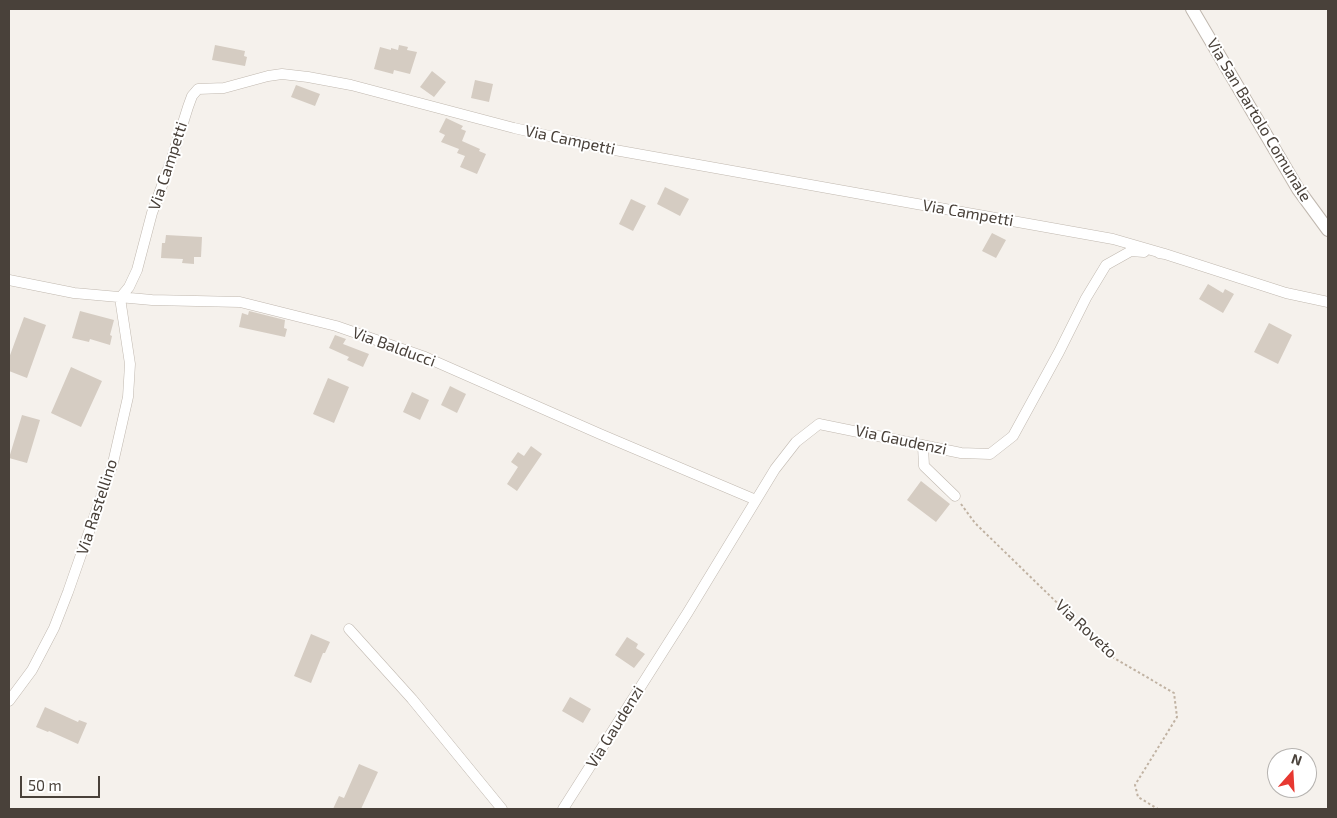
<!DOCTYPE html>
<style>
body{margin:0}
#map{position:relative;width:1337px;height:818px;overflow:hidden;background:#f5f1ec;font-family:"Exo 2",sans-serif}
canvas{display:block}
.frame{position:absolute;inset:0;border:10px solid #49413a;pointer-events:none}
.north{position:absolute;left:1267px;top:748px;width:50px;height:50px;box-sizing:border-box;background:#fff;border:1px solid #b6b3b0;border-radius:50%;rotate:19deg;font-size:14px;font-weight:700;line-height:20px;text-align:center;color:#49413a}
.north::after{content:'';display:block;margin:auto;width:18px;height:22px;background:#e73831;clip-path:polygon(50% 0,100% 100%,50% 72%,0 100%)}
.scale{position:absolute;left:20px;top:776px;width:80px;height:22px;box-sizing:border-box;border:2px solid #49413a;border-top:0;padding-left:6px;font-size:15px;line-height:18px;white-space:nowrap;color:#49413a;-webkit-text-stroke:4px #fff;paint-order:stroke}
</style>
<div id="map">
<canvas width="1337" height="818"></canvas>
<div class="frame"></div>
<div class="north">N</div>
<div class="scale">50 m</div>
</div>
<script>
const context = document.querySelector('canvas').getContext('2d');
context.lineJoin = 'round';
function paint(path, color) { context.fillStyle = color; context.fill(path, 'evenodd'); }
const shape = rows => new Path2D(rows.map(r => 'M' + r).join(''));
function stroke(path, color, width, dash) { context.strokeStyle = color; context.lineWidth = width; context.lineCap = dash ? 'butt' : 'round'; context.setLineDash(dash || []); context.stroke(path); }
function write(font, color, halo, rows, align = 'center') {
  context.font = font + ' "Exo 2",sans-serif'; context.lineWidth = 4; context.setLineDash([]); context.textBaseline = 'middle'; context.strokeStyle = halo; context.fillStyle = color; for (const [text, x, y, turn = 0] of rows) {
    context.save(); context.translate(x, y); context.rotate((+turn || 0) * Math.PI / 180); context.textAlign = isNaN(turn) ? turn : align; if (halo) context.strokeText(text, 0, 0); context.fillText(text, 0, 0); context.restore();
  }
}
paint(shape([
 [215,45,245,51,244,56,247,57,245,66,212,60],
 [399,45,408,47,407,50,417,52,410,74,394,70,393,74,374,69,380,47,391,50,391,48,398,50],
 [432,71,446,82,434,97,420,87],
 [475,80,493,84,489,102,471,98],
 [296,85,320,94,315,106,291,97],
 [446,118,463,126,461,129,466,131,462,141,480,149,479,151,486,154,477,174,460,167,465,156,457,153,459,149,441,142,445,135,439,132],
 [665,187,689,199,680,216,657,204],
 [631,199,646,206,633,231,619,224],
 [992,233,1006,240,996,258,982,251],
 [166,235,202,237,201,257,194,257,194,264,182,263,183,259,161,258,162,243,165,243],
 [1208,284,1223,293,1225,289,1234,294,1223,313,1199,299],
 [80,311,114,320,110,335,112,336,110,345,90,339,89,342,72,338],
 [249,311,285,320,284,328,287,329,285,337,239,327,242,313,248,315],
 [24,317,46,325,27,378,9,371,9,358],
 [1269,323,1292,335,1278,364,1254,352],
 [335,335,346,339,343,344,369,354,363,367,347,360,349,357,329,348],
 [71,367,102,381,81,427,51,413],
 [328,378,349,387,334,423,313,414],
 [450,386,466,394,457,413,441,405],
 [412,392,429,400,420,420,403,412],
 [22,415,40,420,27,463,9,458],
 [531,446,542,454,517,491,507,484,518,467,511,462,518,452,524,456],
 [921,481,950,504,936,522,907,500],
 [311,634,330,642,325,653,323,653,311,683,294,676],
 [627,637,638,644,636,648,645,654,634,668,615,655],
 [570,697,591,709,583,723,562,711],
 [45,707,78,722,79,720,87,723,78,744,49,731,48,732,36,727],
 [359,764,378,772,361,809,333,809,339,796,344,798]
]), '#d5ccc2');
const minor = shape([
 [1159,253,1165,254,1286,293,1328,302],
 [9,280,74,293,152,300,240,302,336,326,425,357,600,434,756,500],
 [923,446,924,466,955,496],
 [349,629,412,699,502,809],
 [9,701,32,670,54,628,68,592,113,463,128,397,130,364,120,298,129,287,137,270,152,213,171,161,188,107,192,96,198,89,224,88,268,76,282,74,308,77,351,85,514,128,598,147,1113,239,1165,254],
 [563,809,688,612,775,469,796,442,819,424,961,453,990,454,1013,436,1059,352,1086,298,1106,265,1131,251,1144,252]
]);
const tertiary = shape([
 [1192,9,1298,189,1328,230]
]);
stroke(minor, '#c0b8af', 11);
stroke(tertiary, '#c0b8af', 14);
stroke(shape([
 [961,504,975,523,1114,658,1174,693,1177,717,1135,785,1138,797,1158,809]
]), '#c0b2a2', 2, [2.5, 2.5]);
stroke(minor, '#fff', 10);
stroke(tertiary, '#fff', 12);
write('16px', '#49413a', '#fff', [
 ["Via San Bartolo Comunale",1259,120,59],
 ["Via Campetti",570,140,12],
 ["Via Campetti",168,166,-72],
 ["Via Campetti",968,213,10],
 ["Via Balducci",394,347,20],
 ["Via Gaudenzi",901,440,12],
 ["Via Rastellino",97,507,-72],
 ["Via Roveto",1086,629,43],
 ["Via Gaudenzi",615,727,-58]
]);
</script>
